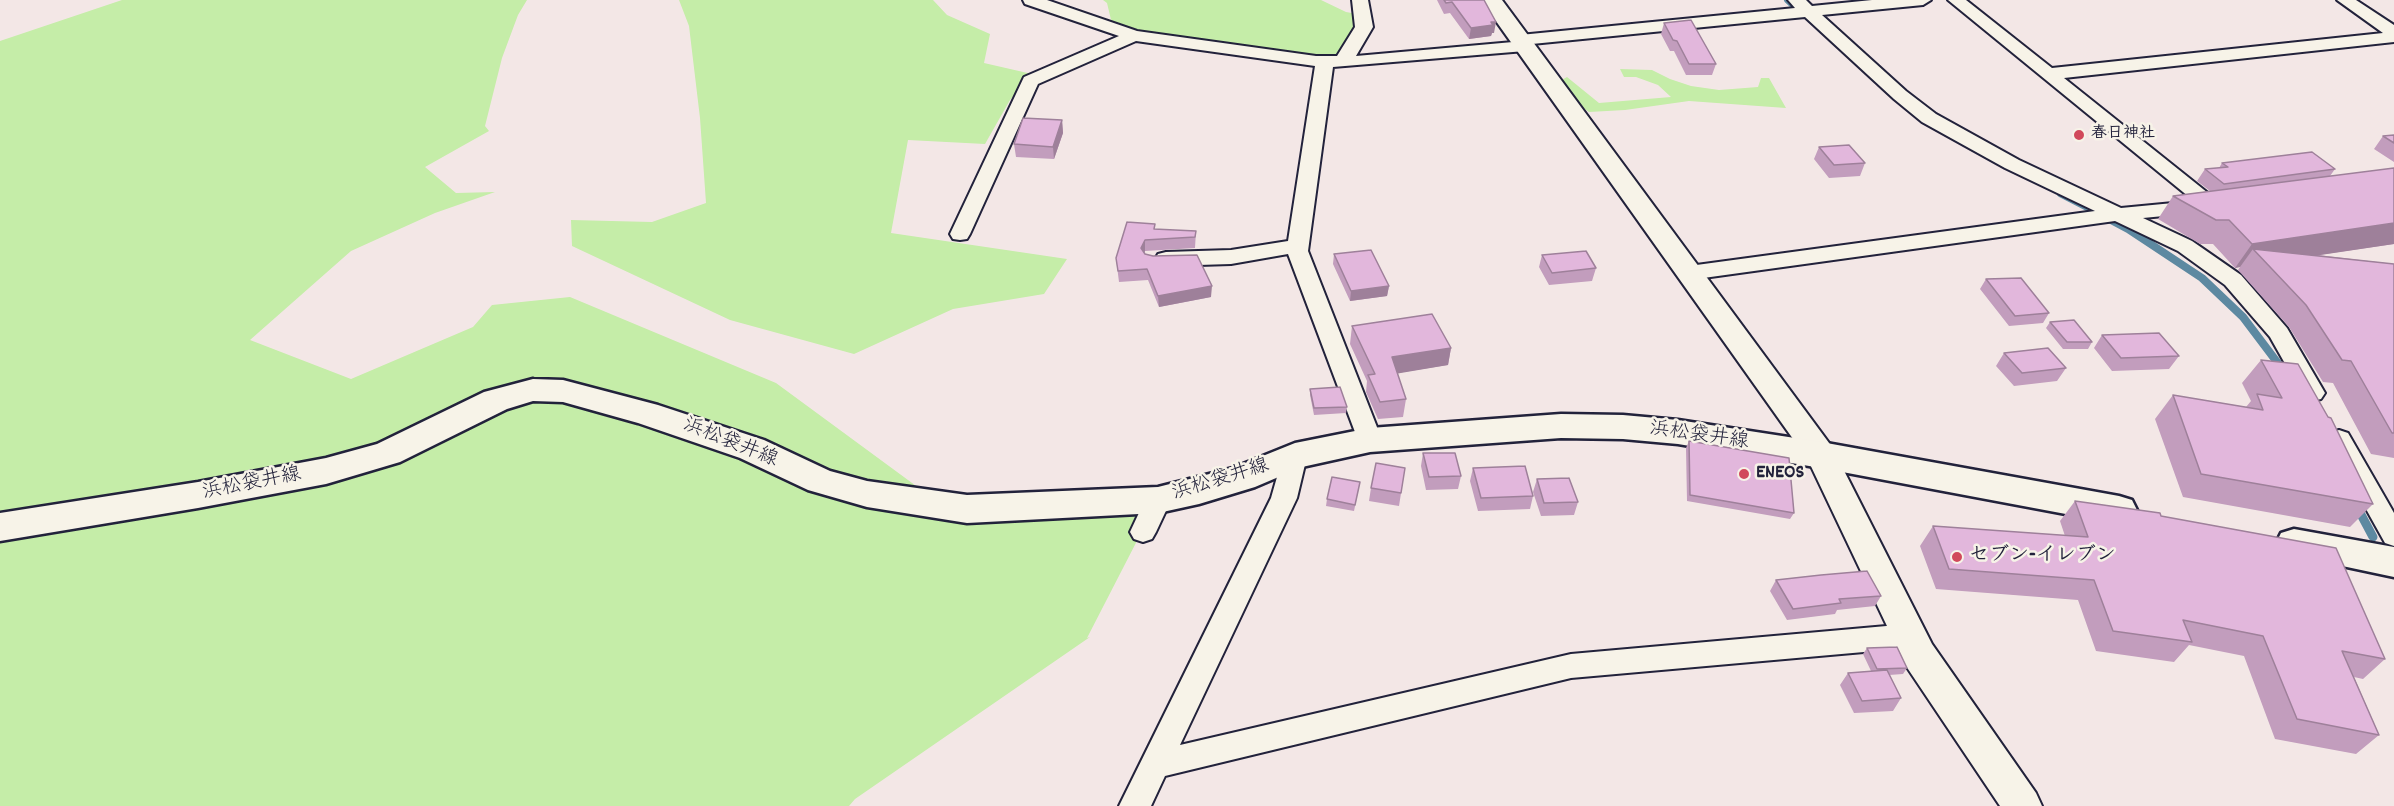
<!DOCTYPE html>
<meta charset="utf-8">
<style>
body{margin:0}
canvas{display:block;background:#f3e7e6}
</style>
<canvas width="2394" height="806"></canvas>
<script>
const context = document.querySelector('canvas').getContext('2d');
context.lineJoin = 'round';
function paint(path, color) { context.fillStyle = color; context.fill(path, 'evenodd'); }
const shape = rows => new Path2D(rows.map(r => 'M' + r).join(''));
function stroke(path, color, width, dash) { context.strokeStyle = color; context.lineWidth = width; context.lineCap = dash ? 'butt' : 'round'; context.setLineDash(dash || []); context.stroke(path); }
function write(font, color, halo, rows, align = 'center') {
  context.font = font + ' Dekko,"Klee One",sans-serif'; context.lineWidth = 5; context.setLineDash([]); context.textBaseline = 'middle'; context.strokeStyle = halo; context.fillStyle = color; for (const [text, x, y, turn = 0] of rows) {
    context.save(); context.translate(x, y); context.rotate((+turn || 0) * Math.PI / 180); context.textAlign = isNaN(turn) ? turn : align; if (halo) context.strokeText(text, 0, 0); context.fillText(text, 0, 0); context.restore();
  }
}
paint(shape([
 [122,0,527,0,518,15,502,58,485,126,489,131,425,167,456,193,495,192,435,213,351,251,250,340,351,379,473,327,492,305,570,297,776,383,942,505,1158,500,1087,638,1090,637,855,799,849,806,0,806,0,41],
 [679,0,933,0,947,15,990,34,984,63,1032,74,1010,100,985,144,908,140,891,233,1067,259,1044,294,953,309,854,354,730,320,572,246,571,220,652,222,706,203,700,118,689,26],
 [1103,0,1321,0,1346,12,1363,15,1343,62,1113,28,1107,3],
 [1620,69,1652,70,1670,79,1691,86,1719,90,1758,87,1761,78,1769,78,1786,108,1689,101,1625,110,1589,112,1579,105,1560,81,1567,77,1599,103,1671,97,1658,85,1636,77,1624,77]
]), '#c5eda8');
stroke(shape([
 [1787,0,1801,13],
 [2060,194,2101,215]
]), '#5d89a1', 6);
stroke(shape([
 [2098,213,2128,229,2202,278,2243,317,2283,370]
]), '#5d89a1', 8);
stroke(shape([
 [2357,507,2373,537]
]), '#5d89a1', 9);
const minor = shape([
 [1023,0,1047,0,1137,31,1316,56,1337,56,1355,27,1352,0,1368,0,1373,27,1356,56,1513,42,1514,36,1520,35,1795,8,1788,0,1806,0,1812,6,1872,0,1931,0,1923,5,1822,15,1906,91,1936,114,2019,160,2121,208,2194,201,1948,0,1966,0,2052,68,2383,33,2337,0,2356,0,2394,25,2394,42,2064,78,2218,201,2221,205,2218,209,2211,211,2204,209,2195,213,2143,218,2192,241,2241,275,2287,328,2325,393,2321,399,2313,401,2305,399,2270,337,2225,285,2178,251,2115,221,1689,280,1681,278,1678,273,1681,268,1689,266,2095,211,2005,168,1922,122,1894,99,1805,17,1532,44,1531,50,1525,51,1333,67,1308,251,1382,440,1379,446,1370,449,1361,446,1358,440,1288,254,1231,264,1166,266,1158,264,1155,259,1158,254,1166,252,1231,250,1288,241,1315,66,1136,41,1038,84,970,234,967,239,960,240,953,239,950,234,1024,77,1119,36,1025,4,1023,0],
 [2339,430,2348,433,2394,513,2394,546,2385,543,2327,439,2330,433,2339,430],
 [1295,447,1304,450,1307,456,1297,498,1180,745,1571,654,1909,624,1919,628,1923,636,1919,644,1909,648,1571,678,1165,776,1151,806,1119,806,1271,498,1283,456,1286,450,1295,447],
 [1158,490,1167,493,1171,500,1156,532,1152,539,1143,542,1134,539,1130,532,1145,500,1149,493,1158,490]
]);
const tertiary = shape([
 [1481,0,1502,0,1832,447,1932,644,2036,793,2042,806,2000,806,1906,666,1808,460,1481,0]
]);
const secondary = shape([
 [533,379,563,380,658,405,764,440,830,471,867,481,967,495,1158,487,1233,468,1295,443,1370,428,1561,414,1623,415,1678,420,1821,442,2119,496,2132,500,2137,510,2132,520,2119,524,1821,468,1678,444,1623,439,1561,438,1370,452,1302,467,1255,487,1199,504,1158,513,967,523,867,507,808,490,740,458,638,423,563,402,533,401,507,409,400,462,326,484,198,508,0,541,0,513,198,482,326,458,377,444,484,392,533,379],
 [2294,529,2394,547,2394,577,2281,553,2276,543,2281,533,2294,529]
]);
stroke(minor, '#22223b', 4);
stroke(tertiary, '#22223b', 4);
stroke(secondary, '#22223b', 5);
paint(minor, '#f7f3e8');
paint(tertiary, '#f7f3e8');
paint(secondary, '#f7f3e8');
paint(shape([
 [1437,0,1484,0,1494,33,1492,33,1491,36,1469,39,1450,13,1444,14],
 [1664,23,1716,64,1712,75,1686,75,1674,51,1670,51,1661,34],
 [1062,120,1063,133,1054,159,1016,157,1014,144],
 [2394,135,2394,162,2374,149,2383,136],
 [1819,147,1865,163,1860,176,1829,178,1814,159],
 [2222,163,2335,169,2330,176,2394,244,2318,255,2394,264,2394,458,2371,454,2333,383,2323,382,2289,327,2238,270,2240,267,2235,268,2213,244,2200,244,2158,219,2173,196,2210,191,2197,181,2205,169,2219,168],
 [1155,229,1196,231,1195,248,1145,251,1144,253,1211,297,1159,307,1148,280,1119,282,1116,258],
 [1334,254,1389,286,1387,296,1350,301,1333,264],
 [1542,255,1596,268,1592,281,1549,285,1539,267],
 [1986,279,2049,313,2043,323,2009,326,1980,289],
 [2050,322,2092,342,2088,349,2063,349,2046,328],
 [1352,326,1451,348,1448,365,1397,373,1406,399,1403,417,1378,419,1366,392,1367,381,1350,344],
 [2102,335,2179,356,2169,369,2112,371,2094,348],
 [2004,353,2066,368,2057,381,2014,386,1996,366],
 [2261,360,2373,504,2350,527,2183,497,2155,419,2173,395,2246,407,2251,401,2242,383],
 [1310,389,1347,407,1346,413,1314,415,1310,395],
 [1689,441,1794,513,1790,519,1687,501,1686,448],
 [1423,453,1461,476,1458,489,1426,490,1421,466],
 [1405,468,1399,506,1369,501,1371,488],
 [1473,468,1533,496,1530,509,1478,511,1470,481],
 [1537,479,1578,502,1574,515,1541,516,1533,492],
 [1360,482,1354,511,1326,506,1327,499],
 [2075,501,2161,516,2385,659,2363,679,2354,677,2379,735,2356,754,2275,739,2244,656,2189,645,2174,662,2096,651,2078,600,1936,589,1920,546,1933,526,2065,536,2060,521],
 [1776,580,1881,596,1875,606,1837,610,1835,614,1787,620,1770,591],
 [1867,648,1907,668,1903,674,1889,675,1901,698,1893,711,1854,713,1840,685,1848,673,1871,671,1863,654]
]), '#c29dbd');
paint(shape([
 [1491,22,1496,22,1494,33,1492,33,1491,36,1469,39,1471,28],
 [1062,120,1063,133,1054,159,1053,147],
 [2394,223,2394,244,2267,263,2253,249,2240,267,2235,268,2252,244],
 [1145,240,1145,251,1141,259,1141,248],
 [1212,286,1211,297,1159,307,1158,296],
 [1389,286,1387,296,1350,301,1351,291],
 [1451,348,1448,365,1389,375,1392,357]
]), '#9e809a');
const building = shape([
 [1444,0,1484,0,1496,22,1491,22,1493,25,1471,28,1452,2,1446,3,1444,0],
 [1691,20,1716,64,1689,64,1677,41,1673,40,1664,23,1691,20],
 [1023,118,1062,120,1053,147,1014,144,1023,118],
 [2394,135,2394,143,2383,136,2394,135],
 [1849,145,1865,163,1834,165,1819,147,1849,145],
 [2312,152,2335,169,2224,184,2205,169,2228,167,2222,163,2312,152],
 [2394,168,2394,223,2252,244,2229,220,2216,220,2173,196,2394,168],
 [1127,222,1155,224,1154,229,1196,231,1195,237,1145,240,1141,248,1145,254,1153,256,1197,255,1212,286,1158,296,1147,269,1118,271,1116,258,1127,222],
 [2253,249,2394,264,2394,433,2392,433,2351,361,2342,360,2306,305,2253,249],
 [1371,250,1389,286,1351,291,1334,254,1371,250],
 [1586,251,1596,268,1552,273,1542,255,1586,251],
 [2021,278,2049,313,2015,316,1986,279,2021,278],
 [1432,314,1451,348,1392,357,1406,399,1380,402,1368,375,1375,374,1352,326,1432,314],
 [2074,320,2092,342,2067,342,2050,322,2074,320],
 [2159,333,2179,356,2121,358,2102,335,2159,333],
 [2048,348,2066,368,2022,373,2004,353,2048,348],
 [2261,360,2298,364,2328,417,2331,418,2373,504,2201,474,2173,395,2263,410,2257,394,2282,398,2261,360],
 [1340,387,1347,407,1314,408,1310,389,1340,387],
 [1689,441,1789,458,1794,513,1690,495,1689,441],
 [1423,453,1455,453,1461,476,1429,477,1423,453],
 [1376,463,1405,468,1401,493,1371,488,1376,463],
 [1525,466,1533,496,1481,498,1473,468,1525,466],
 [1332,477,1360,482,1355,505,1327,499,1332,477],
 [1569,478,1578,502,1544,503,1537,479,1569,478],
 [2075,501,2160,513,2161,516,2336,548,2385,659,2342,651,2379,735,2297,719,2263,636,2183,620,2192,642,2113,631,2094,580,1949,569,1933,526,2088,537,2075,501],
 [1867,571,1881,596,1839,599,1841,603,1793,609,1776,580,1821,575,1867,571],
 [1897,647,1907,668,1877,669,1867,648,1897,647],
 [1887,670,1901,698,1862,701,1848,673,1887,670]
]);
paint(building, '#e2b7dc');
stroke(building, '#9e809a', 1.5);
for (const [x, y, r, color] of [
 [2079,135,6,"#d1495b"],
 [1744,474,6,"#d1495b"],
 [1957,557,6,"#d1495b"]
]) { const dot = new Path2D(); dot.arc(x, y, r, 0, 2 * Math.PI); context.fillStyle = color; context.fill(dot); stroke(dot, '#f7f3e8', 2); }
write('bold 16px', '#22223b', '#f7f3e8', [
 ["春日神社",2091,135]
], 'left');
write('20px', '#22223b', '#f7f3e8', [
 ["浜松袋井線",1699,437,8],
 ["浜松袋井線",730,444,22],
 ["浜松袋井線",1221,481,-17],
 ["浜松袋井線",252,485,-11]
]);
write('bold 20px', '#22223b', '#f7f3e8', [
 ["ENEOS",1756,474],
 ["セブン-イレブン",1969,557]
], 'left');
</script>
